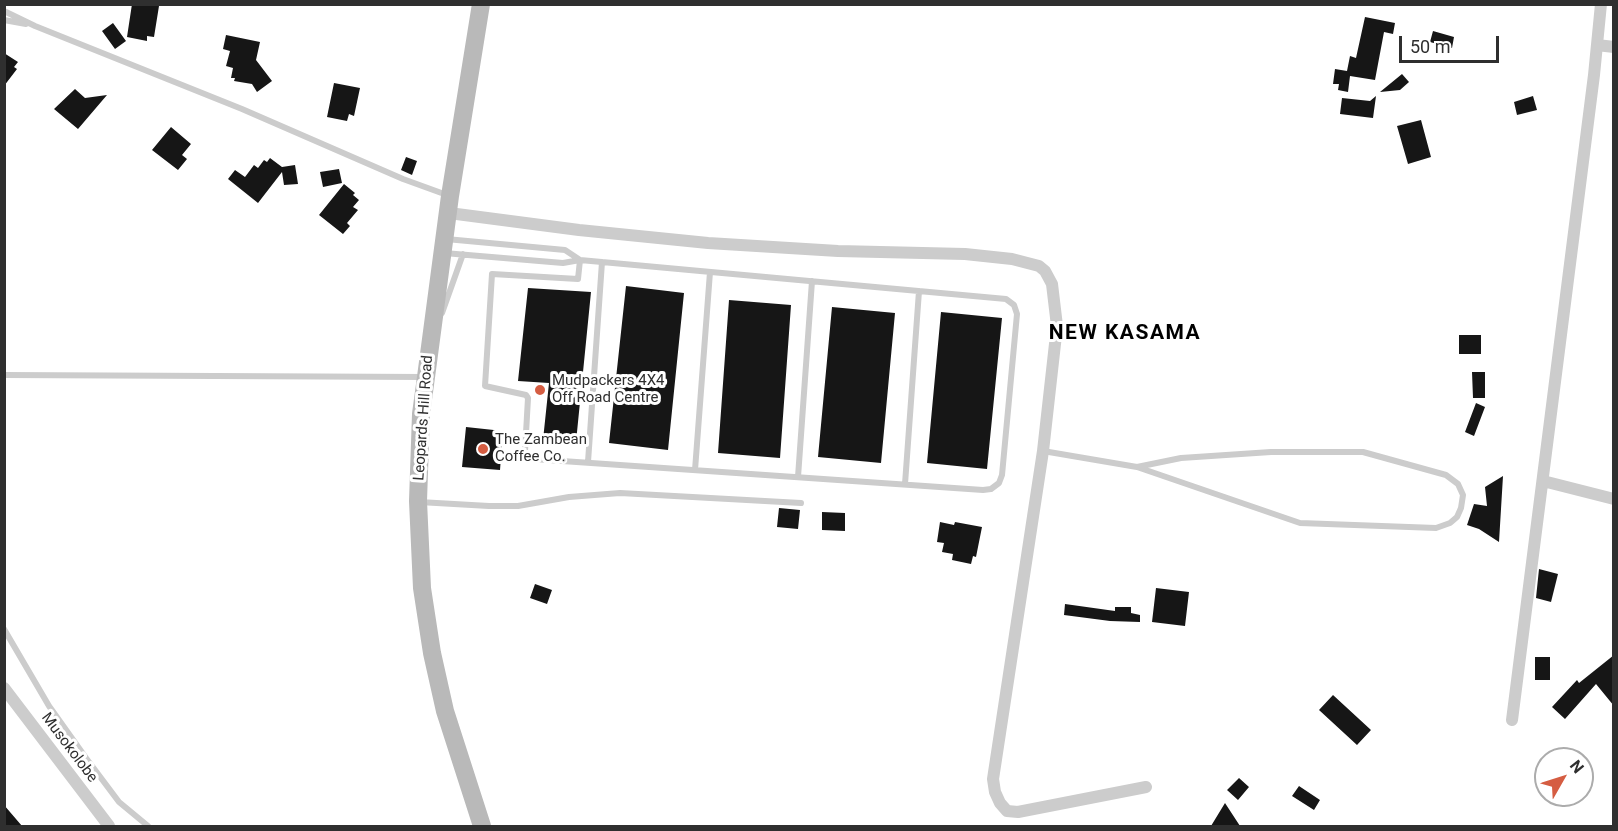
<!DOCTYPE html>
<style>
body{margin:0}
#map{position:relative;width:1618px;height:831px;overflow:hidden;background:#fff;font-family:Roboto,sans-serif}
canvas{display:block}
.frame{position:absolute;inset:0;border:6px solid #2f2f2f;pointer-events:none}
.north{position:absolute;left:1534px;top:747px;width:60px;height:60px;box-sizing:border-box;background:#fff;border:2px solid #acacac;border-radius:50%;rotate:51deg;font-size:16px;font-weight:700;line-height:24px;text-align:center;color:#2f2f2f}
.north::after{content:'';display:block;margin:auto;width:21px;height:27px;background:#d55d42;clip-path:polygon(50% 0,100% 100%,50% 72%,0 100%)}
.scale{position:absolute;left:1399px;top:36px;width:100px;height:27px;box-sizing:border-box;border:3px solid #2f2f2f;border-top:0;padding-left:8px;font-size:18px;line-height:21px;white-space:nowrap;color:#2f2f2f;-webkit-text-stroke:4px #fff;paint-order:stroke}
</style>
<div id="map">
<canvas width="1618" height="831"></canvas>
<div class="frame"></div>
<div class="north">N</div>
<div class="scale">50 m</div>
</div>
<script>
const context = document.querySelector('canvas').getContext('2d');
context.lineJoin = 'round';
function paint(path, color) { context.fillStyle = color; context.fill(path, 'evenodd'); }
const shape = rows => new Path2D(rows.map(r => 'M' + r).join(''));
function stroke(path, color, width, dash) { context.strokeStyle = color; context.lineWidth = width; context.lineCap = dash ? 'butt' : 'round'; context.setLineDash(dash || []); context.stroke(path); }
function write(font, color, halo, rows, align = 'center') {
  context.font = font + ' Roboto,sans-serif'; context.lineWidth = 6; context.setLineDash([]); context.textBaseline = 'middle'; context.strokeStyle = halo; context.fillStyle = color; for (const [text, x, y, turn = 0] of rows) {
    context.save(); context.translate(x, y); context.rotate((+turn || 0) * Math.PI / 180); context.textAlign = isNaN(turn) ? turn : align; if (halo) context.strokeText(text, 0, 0); context.fillText(text, 0, 0); context.restore();
  }
}
paint(shape([
 [132,4,159,6,154,37,147,36,147,41,127,37],
 [1365,17,1395,23,1393,34,1384,32,1375,80,1350,76,1348,92,1338,90,1339,84,1333,84,1335,69,1347,71,1350,56,1356,58],
 [113,23,126,41,115,49,102,31],
 [1433,31,1454,37,1452,48,1430,42],
 [226,35,260,42,256,60,272,81,257,92,252,84,234,81,235,78,231,78,233,68,226,66,230,51,223,49],
 [4,53,18,62,14,67,17,69,4,86],
 [1402,74,1409,82,1400,90,1380,92],
 [334,83,360,88,354,116,349,114,347,121,327,117],
 [75,89,85,98,107,95,78,129,54,109],
 [1376,96,1373,118,1340,114,1342,98,1370,101],
 [1533,96,1537,110,1517,115,1514,102],
 [1421,120,1431,157,1408,164,1397,126],
 [171,127,191,144,182,155,187,159,178,170,152,150],
 [406,157,417,161,412,175,401,170],
 [270,158,282,167,295,165,298,184,284,185,282,172,258,203,228,179,235,170,245,177,254,165,258,168,264,160,267,162],
 [339,169,342,183,323,187,320,172],
 [344,184,355,193,353,195,359,200,353,207,358,210,347,223,350,226,343,234,319,215],
 [626,286,684,293,668,450,609,443],
 [528,288,591,292,576,442,543,440,549,383,518,381],
 [729,300,791,305,780,458,718,453],
 [832,307,895,313,881,463,818,457],
 [941,312,1002,318,987,469,927,463],
 [1459,335,1481,335,1481,354,1459,354],
 [1472,372,1485,372,1485,398,1473,398],
 [1476,403,1485,407,1474,436,1465,432],
 [466,427,503,431,500,470,462,467],
 [1503,476,1499,542,1479,529,1467,525,1474,504,1487,506,1485,487],
 [779,508,800,510,798,529,777,527],
 [822,512,845,513,845,531,822,530],
 [940,522,954,525,955,522,982,527,976,557,973,556,971,564,952,560,953,554,942,552,944,543,937,542],
 [1539,569,1558,574,1551,602,1536,598],
 [535,584,552,590,547,604,530,598],
 [1156,588,1189,592,1185,626,1152,622],
 [1065,604,1115,611,1115,607,1131,607,1131,613,1140,615,1140,622,1110,621,1064,615],
 [1614,655,1614,706,1596,684,1565,719,1552,707,1577,680,1579,683],
 [1535,657,1550,657,1550,680,1535,680],
 [1333,695,1371,730,1357,745,1319,710],
 [1239,778,1249,787,1238,800,1227,790],
 [1299,786,1320,800,1314,810,1292,796],
 [1225,803,1240,826,1211,826],
 [4,805,22,826,4,826]
]), '#161616');
stroke(shape([
 [4,11,35,26,242,109,403,179,447,195],
 [4,20,26,24],
 [446,239,565,250,580,260],
 [444,253,563,263,580,260,1006,299,1014,305,1017,314,1002,475,999,483,991,489,983,490,533,459,528,456,525,451,528,398,526,395,485,386,492,274,578,279,580,260],
 [442,313,463,254],
 [4,375,425,377],
 [1043,451,1137,467,1300,523,1436,528,1450,523,1457,517,1461,508,1463,495,1458,484,1446,475,1363,452,1271,452,1181,458,1137,467],
 [588,462,602,262],
 [695,470,710,272],
 [798,477,812,281],
 [905,484,919,291],
 [419,502,489,506,518,506,569,497,620,493,801,503],
 [4,629,49,706,86,758,119,802,148,826]
]), '#ccc', 6);
stroke(shape([
 [1597,45,1614,47],
 [449,213,579,230,708,243,838,251,965,254,1012,259,1039,266,1045,271,1052,284,1057,326,1043,451,993,779,995,792,1000,803,1007,811,1018,812,1146,787],
 [1543,481,1614,499],
 [4,688,109,826],
 [1512,720,1594,75,1601,4]
]), '#ccc', 12);
stroke(shape([
 [481,4,450,196,426,377,421,414,418,501,422,588,432,653,445,711,482,826]
]), '#b9b9b9', 18);
for (const [x, y, r, color] of [
 [540,390,6,"#d55d42"],
 [483,449,6,"#d55d42"]
]) { const dot = new Path2D(); dot.arc(x, y, r, 0, 2 * Math.PI); context.fillStyle = color; context.fill(dot); stroke(dot, '#fff', 2); }
write('15px', '#2f2f2f', '#fff', [
 ["Mudpackers 4X4",552,381],
 ["Off Road Centre",552,398],
 ["The Zambean",495,440],
 ["Coffee Co.",495,457]
], 'left');
write('15px', '#2f2f2f', '#fff', [
 ["Leopards Hill Road",424,418,-86],
 ["Musokolobe",69,748,53]
]);
context.letterSpacing = '1.5px';
write('bold 21px', '#000', '#fff', [
 ["NEW KASAMA",1125,334]
]);
context.letterSpacing = '0px';
</script>
